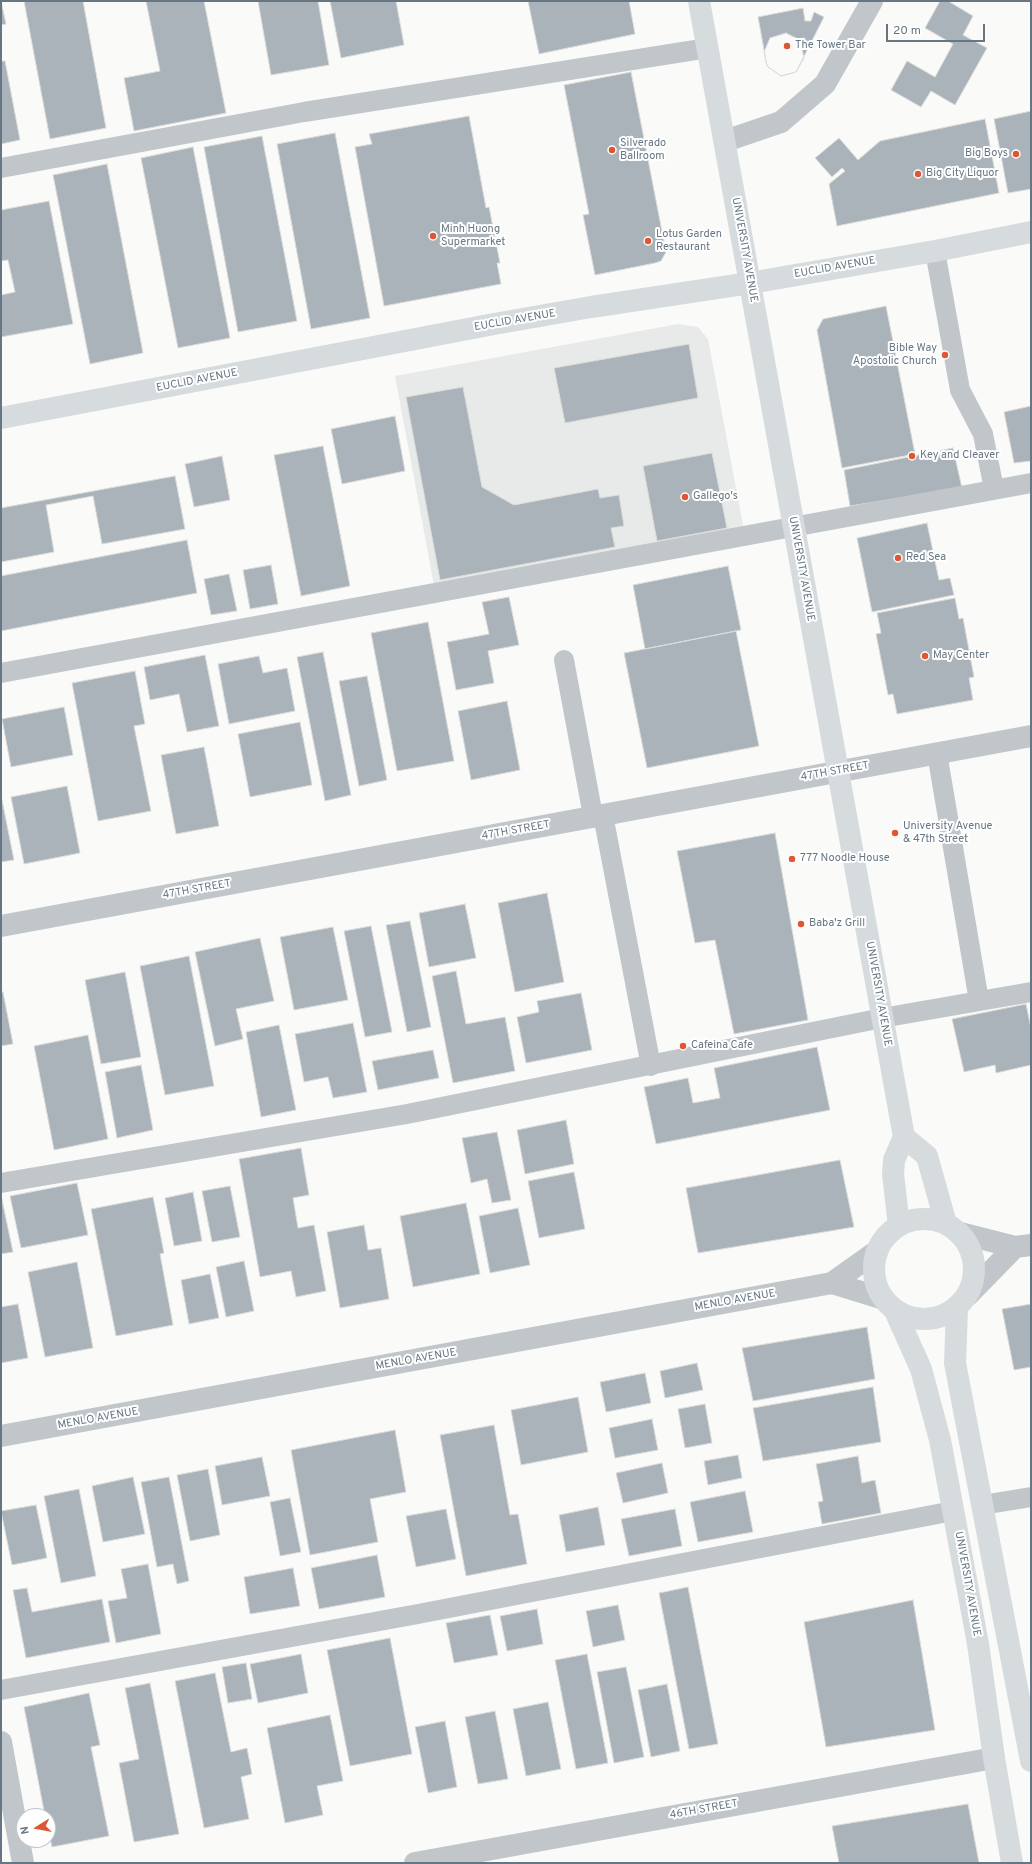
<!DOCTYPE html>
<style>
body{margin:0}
#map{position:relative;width:1032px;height:1864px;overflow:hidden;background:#fafaf8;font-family:Overpass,sans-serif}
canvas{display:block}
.frame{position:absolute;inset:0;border:2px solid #667682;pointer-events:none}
.north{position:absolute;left:16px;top:1808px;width:40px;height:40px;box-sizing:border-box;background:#fff;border:1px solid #c2c8cd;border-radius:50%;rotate:259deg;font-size:11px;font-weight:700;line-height:16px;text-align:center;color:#667682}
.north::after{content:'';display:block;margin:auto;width:14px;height:18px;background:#dd5735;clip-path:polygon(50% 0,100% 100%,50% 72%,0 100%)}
.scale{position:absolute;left:886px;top:24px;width:99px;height:18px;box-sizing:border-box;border:2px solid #667682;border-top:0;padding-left:5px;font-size:12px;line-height:14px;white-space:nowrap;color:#667682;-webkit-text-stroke:3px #fff;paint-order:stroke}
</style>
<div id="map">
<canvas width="1032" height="1864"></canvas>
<div class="frame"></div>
<div class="north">N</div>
<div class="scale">20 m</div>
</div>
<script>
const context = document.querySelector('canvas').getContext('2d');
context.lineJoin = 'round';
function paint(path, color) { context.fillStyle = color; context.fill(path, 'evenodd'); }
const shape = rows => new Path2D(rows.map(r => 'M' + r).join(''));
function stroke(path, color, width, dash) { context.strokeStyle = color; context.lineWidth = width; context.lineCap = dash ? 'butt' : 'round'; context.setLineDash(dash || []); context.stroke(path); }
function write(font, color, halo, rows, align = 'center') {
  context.font = font + ' Overpass,sans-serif'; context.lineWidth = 4; context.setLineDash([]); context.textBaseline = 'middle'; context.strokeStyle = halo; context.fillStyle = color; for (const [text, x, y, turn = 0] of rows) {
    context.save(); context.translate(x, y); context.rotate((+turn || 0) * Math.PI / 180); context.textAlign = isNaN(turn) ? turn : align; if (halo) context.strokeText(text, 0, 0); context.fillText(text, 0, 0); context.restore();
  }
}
paint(shape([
 [678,324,698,327,708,339,746,541,436,596,395,376]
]), '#e8e9e9');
const building = shape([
 [1,1,6,24,1,25,1,1],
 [24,1,83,1,106,128,50,139,24,1],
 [146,1,204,1,226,113,134,131,124,78,160,71,146,1],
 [258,1,318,1,329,65,271,75,258,1],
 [330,1,396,1,404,45,341,58,330,1],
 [528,1,629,1,635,34,539,54,528,1],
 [940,1,948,1,973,16,963,35,987,48,955,105,931,91,921,107,891,90,907,61,935,77,953,44,925,28,940,1],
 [803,8,805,21,811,21,814,12,824,17,796,72,781,76,767,66,758,17,803,8],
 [786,33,800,40,804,58,796,72,781,76,767,66,764,52,770,38,786,33],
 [1,61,5,61,20,140,1,144,1,61],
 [631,72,666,252,661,261,655,263,595,275,583,215,589,214,564,85,631,72],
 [1031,111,1031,189,1008,193,994,119,1031,111],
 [469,116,486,208,489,207,500,263,497,263,501,284,384,306,355,147,372,144,369,134,469,116],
 [985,119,999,193,837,226,829,184,845,171,842,168,832,177,815,158,839,138,858,160,880,141,985,119],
 [335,133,370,318,311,329,277,144,335,133],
 [262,136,297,321,238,332,204,147,262,136],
 [193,147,230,338,178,348,141,158,193,147],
 [107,164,143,353,90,364,53,175,107,164],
 [49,201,73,324,1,337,1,295,15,292,8,260,1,261,1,210,49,201],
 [886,306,915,454,842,468,817,330,823,319,886,306],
 [689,344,698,398,565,423,554,368,689,344],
 [463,387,482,487,514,505,598,489,600,498,619,495,624,526,611,528,615,547,440,580,406,397,463,387],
 [1031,406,1031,461,1014,463,1004,412,1031,406],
 [395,416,405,471,342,484,331,429,395,416],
 [323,446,350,586,301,596,274,455,323,446],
 [953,448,962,488,850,506,844,470,953,448],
 [712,453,727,528,657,541,643,466,712,453],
 [222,456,230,500,194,507,185,464,222,456],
 [175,476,185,529,102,544,93,496,46,505,54,552,1,562,1,508,175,476],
 [927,523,939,580,950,578,954,595,872,612,857,538,927,523],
 [187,540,197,593,1,631,1,576,187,540],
 [271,565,278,604,250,609,243,570,271,565],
 [728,566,741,630,645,649,633,585,728,566],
 [229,574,237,611,211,615,204,579,229,574],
 [509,597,519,645,488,651,494,683,456,690,447,642,489,634,482,602,509,597],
 [955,598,959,619,963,618,974,677,969,678,973,700,897,714,893,694,888,695,876,634,881,633,877,613,955,598],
 [428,622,454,761,397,771,371,633,428,622],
 [736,631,759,746,647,768,624,653,736,631],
 [323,652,351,795,325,801,297,657,323,652],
 [205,655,219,726,187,732,179,694,150,700,144,667,205,655],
 [259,656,263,673,287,668,295,711,229,724,218,664,259,656],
 [135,671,145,724,134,726,151,811,98,821,72,683,135,671],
 [367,676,387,780,359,786,339,681,367,676],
 [507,701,520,770,471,780,458,711,507,701],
 [64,707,73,755,11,767,2,719,64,707],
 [300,722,312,785,250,797,238,734,300,722],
 [204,747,219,826,176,834,161,755,204,747],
 [67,786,80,853,24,864,11,797,67,786],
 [1,795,14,860,1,862,1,795],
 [775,833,808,1020,734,1034,715,940,695,943,677,851,775,833],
 [547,893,564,982,515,992,498,903,547,893],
 [465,904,476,958,429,967,419,913,465,904],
 [410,921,431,1027,407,1032,386,925,410,921],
 [371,926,392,1032,365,1037,344,931,371,926],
 [333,927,348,1000,294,1010,280,937,333,927],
 [260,938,274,1001,236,1009,243,1039,215,1046,195,952,260,938],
 [189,956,214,1086,165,1095,140,966,189,956],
 [456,971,466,1024,505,1017,515,1071,453,1083,432,976,456,971],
 [125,972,141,1057,101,1064,85,980,125,972],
 [3,992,13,1044,1,1046,1,993,3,992],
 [581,993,592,1050,526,1063,517,1017,539,1012,537,1001,581,993],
 [1026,1004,1031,1028,1031,1065,996,1073,995,1065,964,1072,952,1019,1026,1004],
 [353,1023,367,1092,333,1098,328,1077,304,1082,295,1034,353,1023],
 [279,1025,296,1110,261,1117,246,1032,279,1025],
 [88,1035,108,1139,54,1150,34,1046,88,1035],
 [817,1047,830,1110,656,1144,644,1087,688,1078,693,1103,720,1098,714,1068,817,1047],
 [433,1050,439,1078,378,1090,372,1061,433,1050],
 [141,1065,153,1130,117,1138,105,1072,141,1065],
 [566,1120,574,1164,525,1174,517,1130,566,1120],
 [497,1132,511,1200,492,1203,487,1179,471,1183,462,1138,497,1132],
 [301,1148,309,1195,293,1198,298,1228,314,1225,326,1291,296,1297,291,1271,260,1277,239,1159,301,1148],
 [840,1160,854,1227,698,1253,686,1188,840,1160],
 [574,1172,585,1229,539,1238,528,1181,574,1172],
 [77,1183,88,1235,21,1248,10,1196,77,1183],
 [230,1186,240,1237,212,1242,202,1191,230,1186],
 [193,1192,202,1241,174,1246,165,1198,193,1192],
 [1,1195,13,1252,1,1254,1,1195],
 [153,1197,164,1253,160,1254,173,1325,116,1336,91,1209,153,1197],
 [466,1203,480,1274,413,1287,400,1216,466,1203],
 [518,1208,530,1265,490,1273,479,1216,518,1208],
 [364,1225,368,1250,381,1248,389,1299,340,1308,327,1232,364,1225],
 [244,1261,254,1311,226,1317,216,1267,244,1261],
 [77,1262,93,1348,45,1357,28,1272,77,1262],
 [210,1274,219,1318,189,1324,181,1280,210,1274],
 [18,1304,28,1358,1,1363,1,1307,18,1304],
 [1031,1304,1031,1367,1014,1370,1002,1309,1031,1304],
 [867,1327,875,1379,753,1401,742,1348,867,1327],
 [697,1363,703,1390,665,1398,660,1371,697,1363],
 [645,1373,651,1403,606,1412,600,1382,645,1373],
 [873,1387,881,1442,763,1461,753,1408,873,1387],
 [578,1397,588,1452,521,1465,511,1410,578,1397],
 [705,1404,712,1443,685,1448,678,1409,705,1404],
 [652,1419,658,1450,615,1458,609,1428,652,1419],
 [494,1425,510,1515,518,1514,527,1564,466,1576,440,1435,494,1425],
 [395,1430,406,1492,370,1499,378,1542,310,1555,291,1450,395,1430],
 [738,1455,742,1478,708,1485,704,1461,738,1455],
 [858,1456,862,1483,875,1480,881,1513,822,1524,818,1502,823,1501,816,1464,858,1456],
 [262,1457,270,1496,222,1505,215,1466,262,1457],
 [662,1463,668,1493,623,1503,616,1473,662,1463],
 [208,1469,220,1535,190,1541,177,1475,208,1469],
 [133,1477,145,1534,103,1542,92,1486,133,1477],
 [169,1477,189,1581,177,1584,173,1564,157,1567,141,1482,169,1477],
 [79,1489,96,1576,61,1583,44,1496,79,1489],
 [745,1491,753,1532,698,1542,690,1502,745,1491],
 [290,1498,301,1552,280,1556,270,1502,290,1498],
 [36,1505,47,1558,12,1565,1,1511,36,1505],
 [598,1507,605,1545,566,1552,559,1515,598,1507],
 [446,1509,456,1559,416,1567,406,1516,446,1509],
 [675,1509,682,1546,629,1556,621,1519,675,1509],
 [377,1555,385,1597,319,1609,311,1568,377,1555],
 [148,1564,161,1634,116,1643,108,1601,127,1598,121,1569,148,1564],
 [293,1568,300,1606,250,1614,244,1577,293,1568],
 [688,1587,718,1744,689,1749,659,1593,688,1587],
 [27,1588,32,1612,102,1599,110,1642,26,1658,13,1590,27,1588],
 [913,1600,935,1730,826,1747,804,1622,913,1600],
 [618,1605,625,1640,593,1647,586,1611,618,1605],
 [537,1609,543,1644,507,1651,500,1616,537,1609],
 [490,1615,498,1655,454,1663,446,1623,490,1615],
 [390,1638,412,1754,350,1766,327,1650,390,1638],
 [301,1654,308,1693,258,1703,250,1664,301,1654],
 [587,1654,608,1763,576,1769,555,1660,587,1654],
 [246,1663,252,1699,228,1703,222,1667,246,1663],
 [626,1667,644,1757,614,1763,597,1672,626,1667],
 [215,1673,231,1752,247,1748,252,1774,241,1777,249,1819,204,1828,175,1681,215,1673],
 [150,1683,179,1834,134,1842,119,1763,139,1759,125,1688,150,1683],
 [667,1684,680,1751,651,1757,638,1690,667,1684],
 [89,1693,100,1745,91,1747,109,1836,52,1847,48,1829,48,1816,45,1816,24,1707,89,1693],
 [548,1702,561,1769,526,1776,513,1709,548,1702],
 [495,1711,508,1779,478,1784,465,1717,495,1711],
 [330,1715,343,1781,317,1786,323,1815,285,1823,267,1728,330,1715],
 [445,1721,457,1787,428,1793,415,1727,445,1721],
 [968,1804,979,1863,839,1863,832,1826,968,1804]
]);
paint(building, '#aab3b9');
stroke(building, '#dcdcda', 1);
stroke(shape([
 [1,168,304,112,708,48],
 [935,251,960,390,983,434,994,489],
 [564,660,593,816],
 [1,673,1031,483],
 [937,753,979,1001],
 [603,815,651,1066],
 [1,1183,407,1114,882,1018,1031,992],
 [982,1505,1031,1497],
 [1,1690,418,1614,953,1511]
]), '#c1c6ca', 20);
stroke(shape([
 [725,141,781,122,825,84,872,1],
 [1,926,1031,736],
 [960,1233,1015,1247,1031,1245],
 [832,1283,884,1299],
 [968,1295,1015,1247],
 [1,1436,821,1285,832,1283,877,1251],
 [1,1742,23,1863],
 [415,1863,994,1758]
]), '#c1c6ca', 22);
stroke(shape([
 [1,418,494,324,591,307,750,283,935,251,1031,232]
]), '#d6dbde', 22);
stroke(shape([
 [699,1,904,1137,894,1160,893,1174,899,1226],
 [904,1137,927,1156,946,1224],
 '874 1269a50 50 0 1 1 100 0a50 50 0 1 1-100 0Z',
 [957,1308,955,1363,1031,1761],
 [895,1311,921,1369,940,1440,978,1644,994,1758,1012,1863]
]), '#d6dbde', 22);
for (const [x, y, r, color] of [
 [787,46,4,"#dd5735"],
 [612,150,4,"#dd5735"],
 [1016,154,4,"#dd5735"],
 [918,174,4,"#dd5735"],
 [433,236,4,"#dd5735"],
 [648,241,4,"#dd5735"],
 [945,355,4,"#dd5735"],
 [912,456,4,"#dd5735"],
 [685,497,4,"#dd5735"],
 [898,558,4,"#dd5735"],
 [925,656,4,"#dd5735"],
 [895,833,4,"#dd5735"],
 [792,859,4,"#dd5735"],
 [801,924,4,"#dd5735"],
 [683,1046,4,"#dd5735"]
]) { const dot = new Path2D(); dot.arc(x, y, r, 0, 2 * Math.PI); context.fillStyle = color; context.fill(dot); stroke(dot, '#fff', 1.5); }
write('11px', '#667682', '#fff', [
 ["The Tower Bar",795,46],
 ["Silverado",620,144],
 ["Ballroom",620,157],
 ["Big Boys",1008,154,"right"],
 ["Big City Liquor",926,174],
 ["Minh Huong",441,230],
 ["Supermarket",441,243],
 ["Lotus Garden",656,235],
 ["Restaurant",656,248],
 ["Bible Way",937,349,"right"],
 ["Apostolic Church",937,362,"right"],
 ["Key and Cleaver",920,456],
 ["Gallego's",693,497],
 ["Red Sea",906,558],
 ["May Center",933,656],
 ["University Avenue",903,827],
 ["& 47th Street",903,840],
 ["777 Noodle House",800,859],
 ["Baba'z Grill",809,924],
 ["Cafeina Cafe",691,1046]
], 'left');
write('11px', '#667682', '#fff', [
 ["UNIVERSITY AVENUE",744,250,80],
 ["EUCLID AVENUE",835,268,-10],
 ["EUCLID AVENUE",515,321,-10],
 ["EUCLID AVENUE",197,381,-11],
 ["UNIVERSITY AVENUE",801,569,80],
 ["47TH STREET",835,772,-10],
 ["47TH STREET",516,831,-10],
 ["47TH STREET",197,890,-10],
 ["UNIVERSITY AVENUE",878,994,80],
 ["MENLO AVENUE",735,1301,-10],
 ["MENLO AVENUE",416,1360,-10],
 ["MENLO AVENUE",98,1419,-10],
 ["UNIVERSITY AVENUE",967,1584,80],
 ["46TH STREET",704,1810,-10]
]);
</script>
